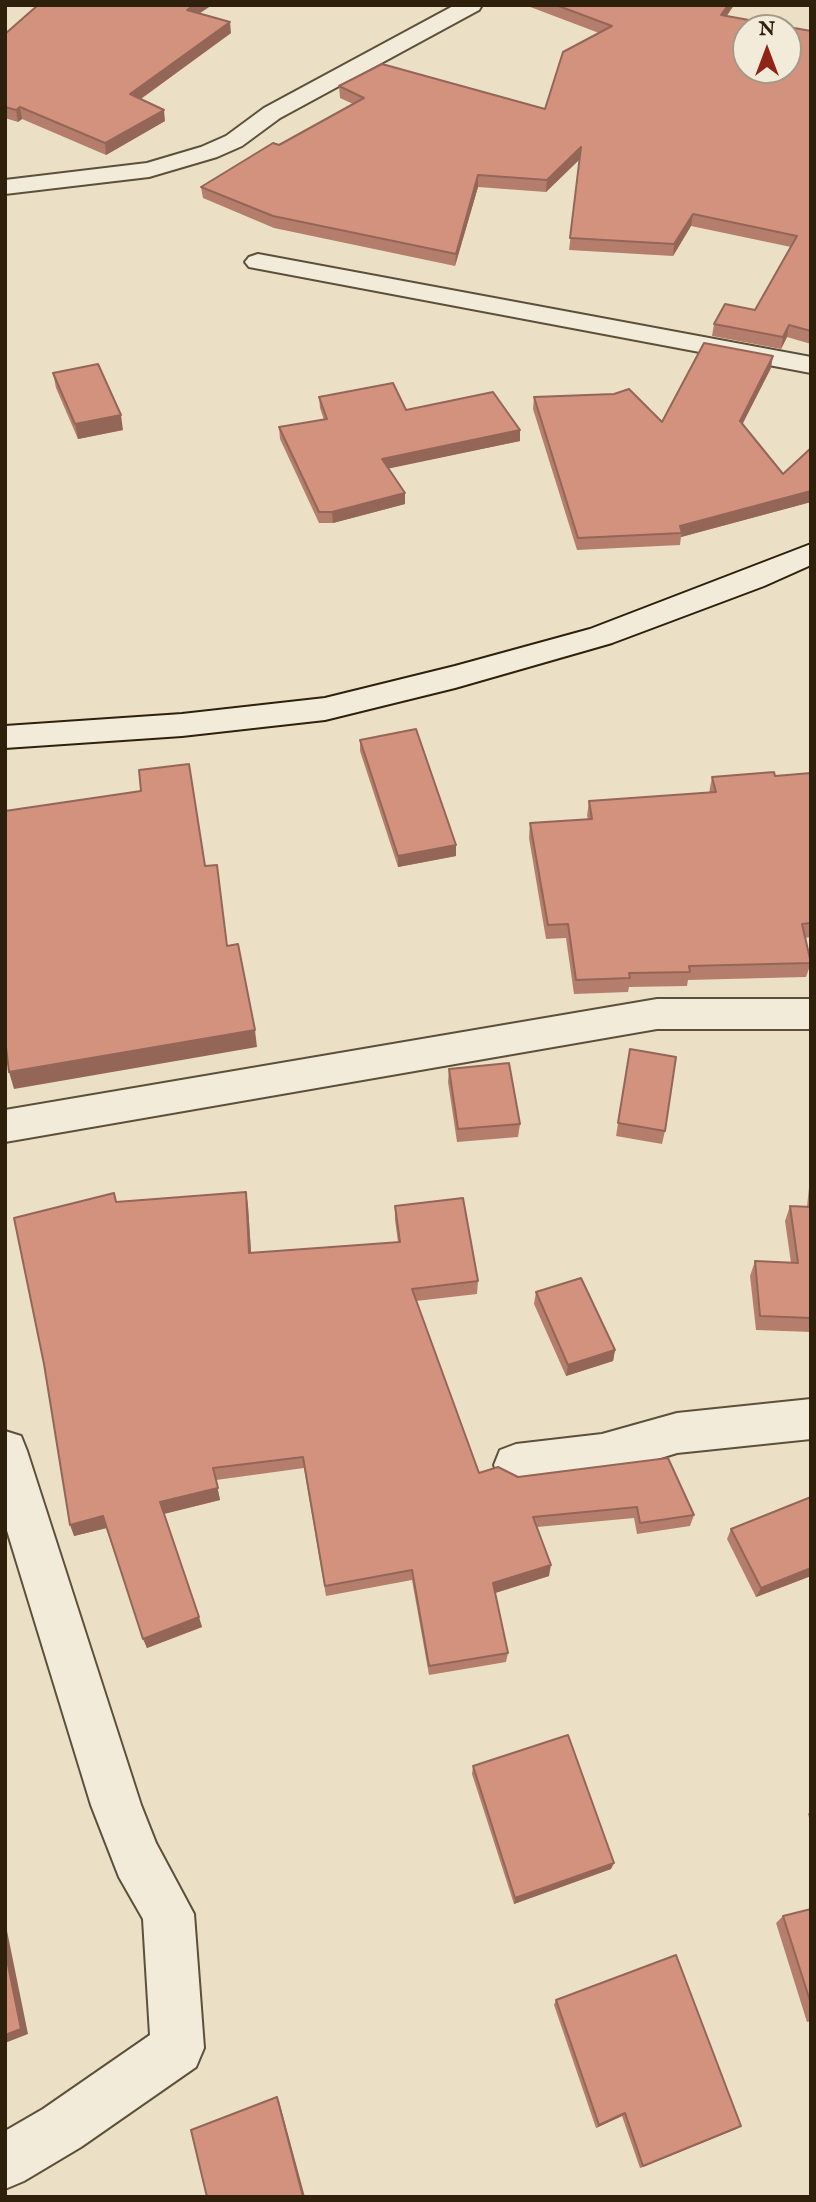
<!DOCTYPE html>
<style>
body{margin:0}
#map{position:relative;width:816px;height:2202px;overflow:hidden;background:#ebe0c6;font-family:"IM FELL English",serif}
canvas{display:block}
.frame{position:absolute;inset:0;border:7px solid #2e200b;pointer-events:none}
.north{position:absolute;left:732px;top:14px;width:70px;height:70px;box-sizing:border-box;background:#f2ebda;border:2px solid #a49a87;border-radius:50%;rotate:0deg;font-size:19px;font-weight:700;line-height:28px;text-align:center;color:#2e200b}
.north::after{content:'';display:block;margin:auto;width:24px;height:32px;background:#8f2418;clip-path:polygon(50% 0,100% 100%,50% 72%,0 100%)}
</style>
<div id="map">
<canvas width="816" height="2202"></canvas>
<div class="frame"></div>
<div class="north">N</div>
</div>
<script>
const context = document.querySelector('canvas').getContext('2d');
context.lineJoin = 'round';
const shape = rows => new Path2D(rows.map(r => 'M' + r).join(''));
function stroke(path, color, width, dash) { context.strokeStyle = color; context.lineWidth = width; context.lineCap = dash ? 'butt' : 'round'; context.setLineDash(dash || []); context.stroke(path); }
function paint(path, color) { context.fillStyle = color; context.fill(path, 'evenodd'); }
const street = shape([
 [455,5,482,5,479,10,280,118,242,146,217,157,149,177,5,194,5,180,147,163,201,147,226,136,264,108,455,5],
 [258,254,811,357,811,373,249,267,245,262,249,257,258,254],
 [657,999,811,999,811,1029,657,1029,5,1142,5,1110,657,999],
 [811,1399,811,1439,677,1453,602,1476,516,1486,500,1480,494,1465,500,1450,516,1444,602,1434,677,1413,811,1399],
 [5,1431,21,1436,27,1451,141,1805,156,1843,194,1914,204,2048,196,2067,81,2147,24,2181,5,2189,5,2131,43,2109,150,2035,143,1919,119,1877,91,1805,5,1524,5,1431]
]);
const secondary = shape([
 [811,544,811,565,764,586,612,643,455,688,325,720,182,736,5,748,5,726,182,714,325,698,455,666,590,629,811,544]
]);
stroke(street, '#5d503a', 4);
stroke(secondary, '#2e200b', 4);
paint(street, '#f2ebda');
paint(secondary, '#f2ebda');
paint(shape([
 [38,5,212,5,200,13,231,33,141,99,165,121,106,155,22,119,18,122,5,118,5,34],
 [525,5,734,5,727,16,811,31,811,344,787,337,781,349,712,336,714,324,755,310,791,247,691,226,673,256,569,250,580,159,546,192,478,187,455,266,274,228,203,198,201,187,353,104,340,98,339,86,545,109,599,33],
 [771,368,742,424,783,474,811,502,681,537,680,545,577,550,533,409,534,397,662,422],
 [53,373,123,430,78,439,56,388],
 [319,397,406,410,520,430,520,441,388,468,405,493,405,504,333,523,319,523,280,439,279,427,324,420,320,408],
 [360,740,456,856,398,867,360,751],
 [811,773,811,937,805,938,811,963,806,977,688,980,687,986,629,987,628,992,574,994,566,938,546,939,529,838,530,823,588,819,587,816,589,801,709,793,712,777,775,776],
 [630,1049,665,1131,662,1144,616,1136],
 [449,1069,520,1124,518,1137,457,1142,448,1082],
 [811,1168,811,1332,756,1330,750,1276,755,1261,791,1263,785,1221,790,1206,807,1207],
 [246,1192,248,1206,251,1253,398,1242,395,1220,395,1206,478,1281,477,1294,416,1301,479,1473,518,1477,694,1515,690,1526,637,1534,634,1518,537,1527,549,1576,495,1593,508,1653,506,1662,429,1675,412,1580,326,1596,304,1468,216,1480,220,1500,164,1514,202,1627,147,1648,106,1528,74,1536,116,1202],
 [536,1292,615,1350,613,1361,566,1376,534,1304],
 [811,1497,811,1576,756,1597,727,1539,731,1529],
 [473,1766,611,1869,514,1904,472,1774],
 [811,1810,811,1824,808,1814],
 [811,1909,811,2021,807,2022,776,1923,783,1916],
 [556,2000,736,2129,640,2168,622,2116,596,2128,554,2005]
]), '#b57e6c');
paint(shape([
 [194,5,212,5,188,21,187,10],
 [728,5,734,5,719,26,721,15],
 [230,22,231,33,132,105,130,94],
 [20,107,22,119,18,122,16,110],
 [164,110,165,121,106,155,105,143],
 [581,147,580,159,546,192,547,180],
 [478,175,478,187,455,266,456,254],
 [693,214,691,226,673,256,674,244],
 [789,325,787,337,781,349,783,337],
 [773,356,771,368,738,433,740,421],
 [121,415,123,430,78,439,75,424],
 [520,430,520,441,382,470,382,459],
 [811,491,811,502,681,537,682,533,680,526],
 [405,493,405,504,333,523,332,512],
 [456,845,456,856,398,867,398,856],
 [255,1030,257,1047,14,1089,9,1072],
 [246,1192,248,1206,252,1266,249,1253],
 [615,1350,613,1361,566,1376,568,1365],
 [213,1468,220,1500,163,1514,160,1502],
 [103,1516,107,1528,74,1536,70,1525],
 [551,1565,549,1576,492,1594,493,1583],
 [811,1568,811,1576,756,1597,761,1588],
 [199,1617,202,1627,147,1648,143,1639],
 [614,1863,611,1869,514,1904,515,1898],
 [5,1921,28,2034,5,2043],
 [277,2097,279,2101,305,2197,303,2197],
 [625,2113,622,2116,596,2128,599,2125],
 [741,2126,736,2129,640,2168,643,2166]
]), '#946658');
const building = shape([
 [38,5,194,5,187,10,230,22,130,94,164,110,105,143,20,107,16,110,5,107,5,34,38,5],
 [556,5,728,5,721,15,811,31,811,331,789,325,783,337,714,324,725,304,755,310,797,236,693,214,674,244,570,238,581,147,547,180,478,175,456,254,273,216,201,187,273,143,279,145,364,98,339,86,382,64,545,109,563,52,612,26,556,5],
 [746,28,788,28,788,70,746,70,746,28],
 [704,343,773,356,740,421,783,474,811,448,811,491,680,526,682,533,578,538,534,397,614,394,629,389,662,422,704,343],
 [98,364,121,415,75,424,53,373,98,364],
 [393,383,406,410,493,392,520,430,382,459,405,493,332,512,319,512,279,427,327,419,319,397,393,383],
 [416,729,456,845,398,856,360,740,416,729],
 [189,764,205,866,217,865,227,946,238,944,255,1030,9,1072,5,1039,5,811,141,791,139,770,189,764],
 [774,772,775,776,811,773,811,923,802,924,811,963,689,966,690,972,629,973,630,978,576,980,568,924,548,925,530,823,592,819,589,801,716,792,712,777,774,772],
 [630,1049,676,1057,665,1131,618,1123,630,1049],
 [509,1063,520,1124,458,1129,449,1069,509,1063],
 [246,1192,249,1253,400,1242,395,1206,463,1198,478,1281,412,1289,479,1473,498,1467,518,1477,668,1458,694,1515,640,1523,637,1507,533,1517,551,1565,493,1583,508,1653,429,1666,412,1570,325,1586,303,1457,213,1468,218,1488,160,1502,199,1617,143,1639,103,1516,70,1525,44,1364,14,1218,114,1193,116,1202,246,1192],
 [790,1206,811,1207,811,1318,760,1316,755,1261,798,1263,790,1206],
 [581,1278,615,1350,568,1365,536,1292,581,1278],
 [811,1497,811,1568,761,1588,731,1529,811,1497],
 [568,1735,614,1863,515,1898,473,1766,568,1735],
 [811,1909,811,2004,783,1916,811,1909],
 [5,1950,21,2029,5,2035,5,1950],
 [676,1955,741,2126,643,2166,625,2113,599,2125,556,2000,676,1955],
 [277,2097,303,2197,207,2197,191,2130,277,2097]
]);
paint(building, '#d3927e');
stroke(building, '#946658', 2);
</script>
